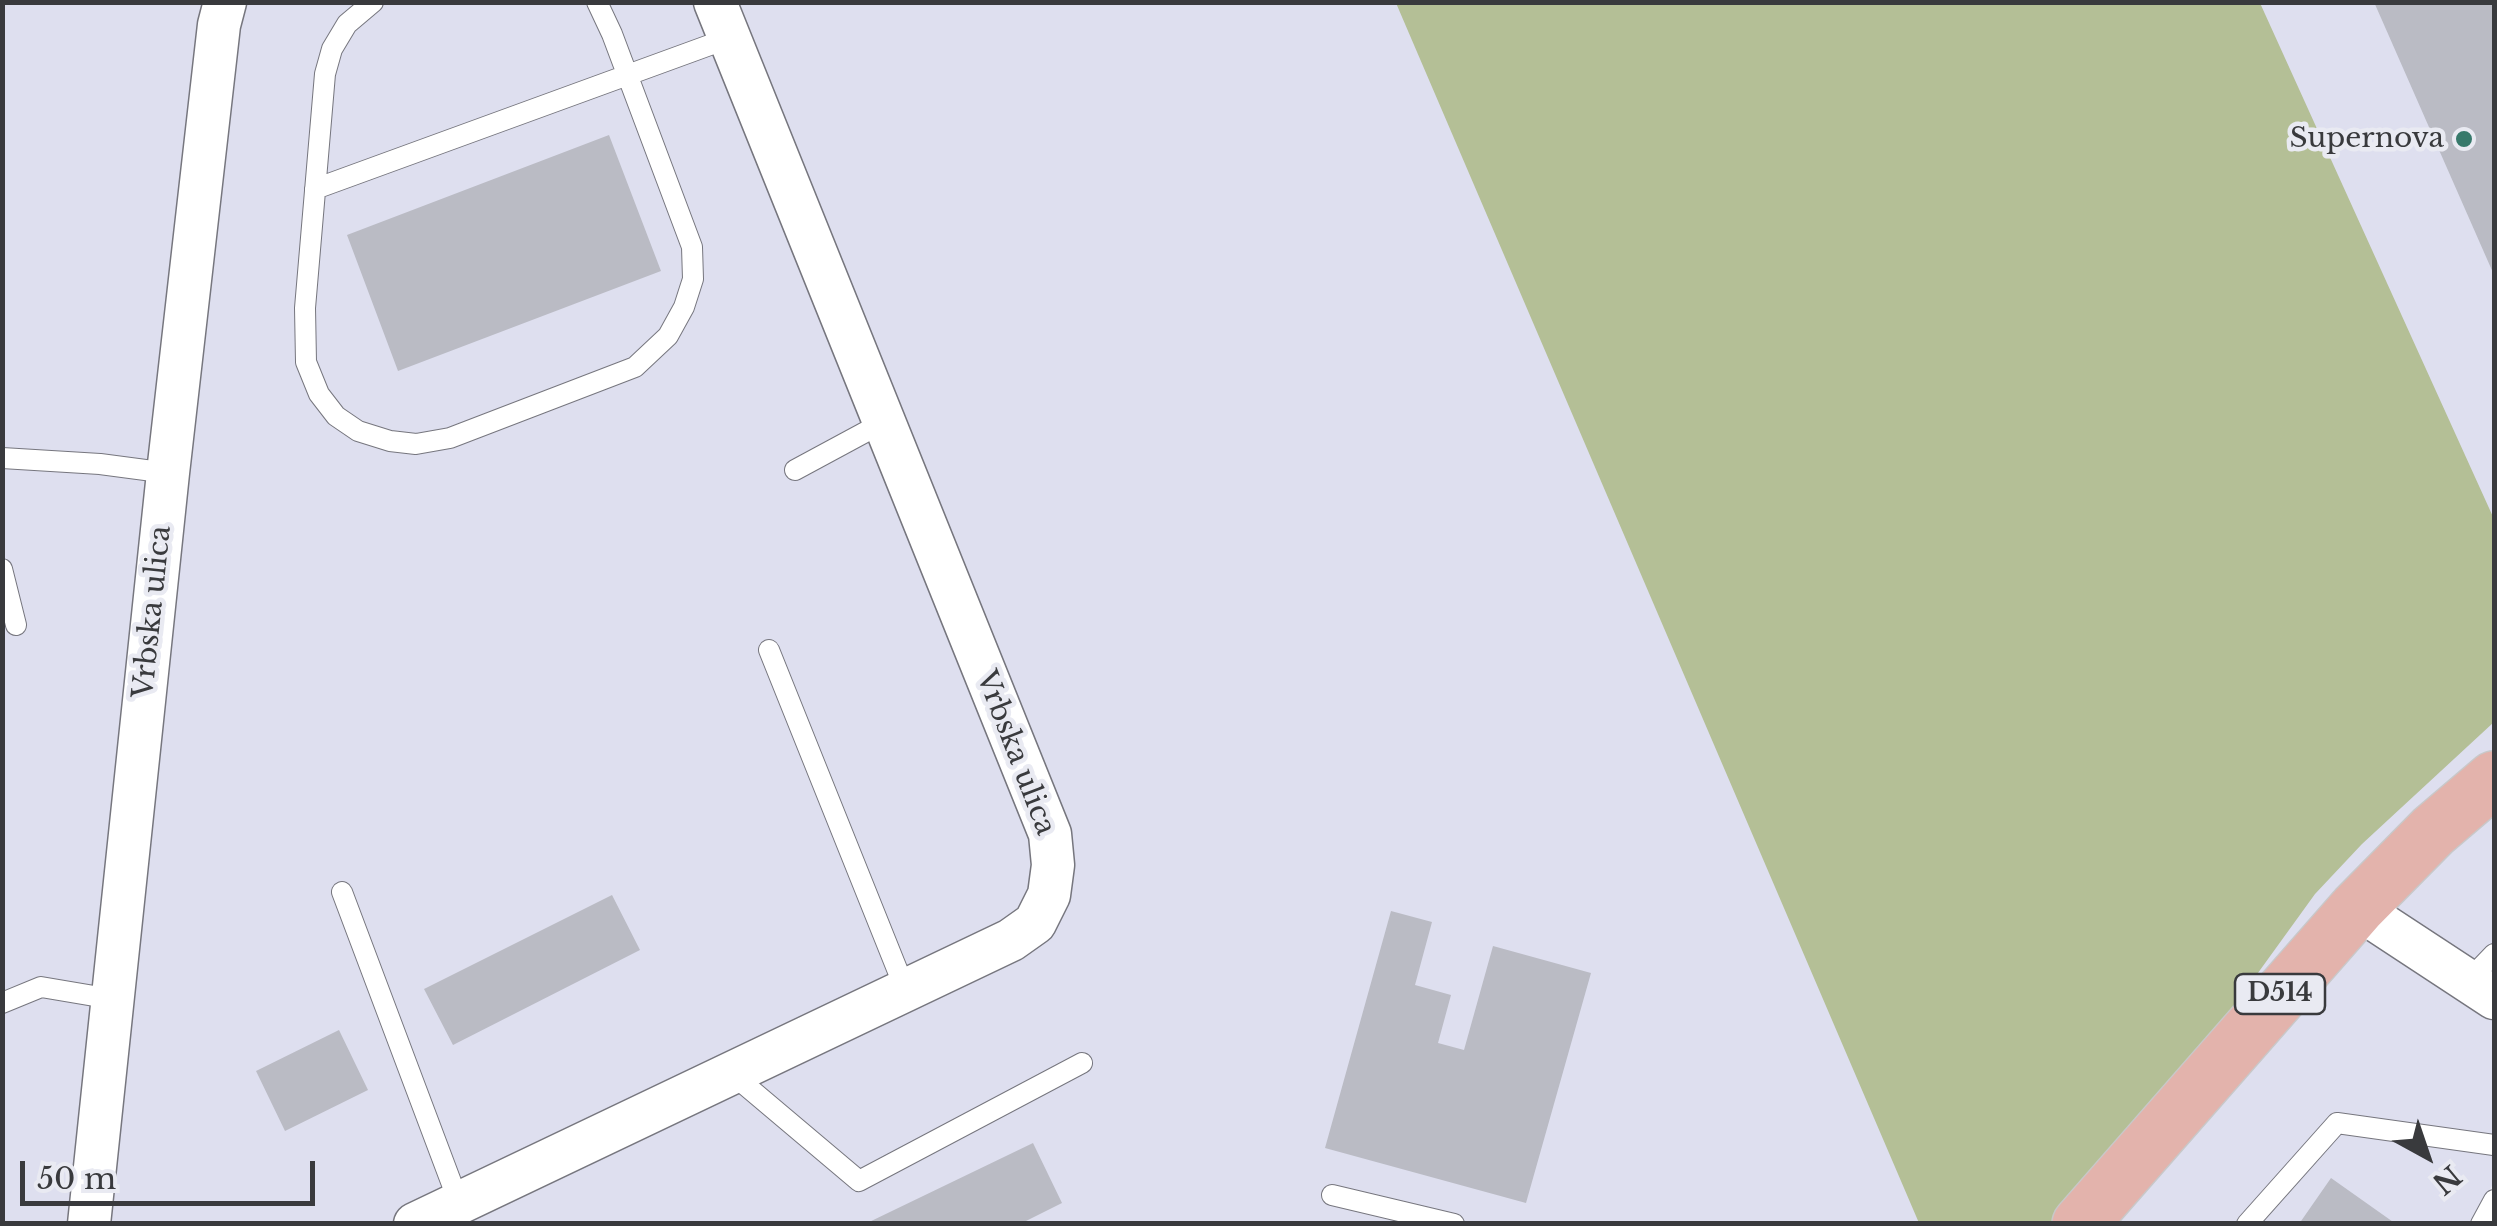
<!DOCTYPE html>
<style>
body{margin:0}
#map{position:relative;width:2497px;height:1226px;overflow:hidden;background:#e9eaf2;font-family:"Libre Baskerville",serif}
canvas{display:block}
.frame{position:absolute;inset:0;border:5px solid #393a3d;pointer-events:none}
.north{position:absolute;left:2377px;top:1106px;width:100px;height:100px;-webkit-text-stroke:8px #e9eaf2;paint-order:stroke;rotate:140deg;font-size:28px;font-weight:700;line-height:40px;text-align:center;color:#393a3d}
.north::after{content:'';display:block;margin:auto;width:35px;height:45px;background:#393a3d;clip-path:polygon(50% 0,100% 100%,50% 72%,0 100%)}
.scale{position:absolute;left:20px;top:1161px;width:295px;height:45px;box-sizing:border-box;border:5px solid #393a3d;border-top:0;padding-left:12px;font-size:30px;line-height:35px;white-space:nowrap;color:#393a3d;-webkit-text-stroke:8px #e9eaf2;paint-order:stroke}
</style>
<div id="map">
<canvas width="2497" height="1226"></canvas>
<div class="frame"></div>
<div class="north">N</div>
<div class="scale">50 m</div>
</div>
<script>
const context = document.querySelector('canvas').getContext('2d');
context.lineJoin = 'round';
function paint(path, color) { context.fillStyle = color; context.fill(path, 'evenodd'); }
const shape = rows => new Path2D(rows.map(r => 'M' + r).join(''));
function stroke(path, color, width, dash) { context.strokeStyle = color; context.lineWidth = width; context.lineCap = dash ? 'butt' : 'round'; context.setLineDash(dash || []); context.stroke(path); }
function write(font, color, halo, rows, align = 'center') {
  context.font = font + ' "Libre Baskerville",serif'; context.lineWidth = 9; context.setLineDash([]); context.textBaseline = 'middle'; context.strokeStyle = halo; context.fillStyle = color; for (const [text, x, y, turn = 0] of rows) {
    context.save(); context.translate(x, y); context.rotate((+turn || 0) * Math.PI / 180); context.textAlign = isNaN(turn) ? turn : align; if (halo) context.strokeText(text, 0, 0); context.fillText(text, 0, 0); context.restore();
  }
}
paint(shape([
 [2,3,2494,3,2494,1182,2470,1224,3,1223]
]), '#dedfef');
paint(shape([
 [1396,3,2260,3,2494,519,2494,722,2362,844,2315,894,2216,1031,2050,1223,1919,1223]
]), '#b4bf96');
paint(shape([
 [2374,2,2494,2,2494,275],
 [609,135,661,271,398,371,347,235],
 [612,895,640,950,453,1045,424,989],
 [1391,911,1432,922,1415,985,1451,995,1438,1043,1464,1050,1493,946,1591,973,1526,1203,1325,1148],
 [339,1030,368,1090,285,1131,256,1071],
 [1033,1143,1062,1203,1020,1224,865,1224],
 [2331,1178,2396,1224,2299,1224]
]), '#babbc4');
const lane = shape([
 [373,2,347,24,332,49,325,74,305,308,306,362,319,394,336,416,358,431,390,441,416,444,450,438,635,367,668,336,684,307,693,279,692,247,612,34,597,2],
 [315,189,729,38],
 [2,458,100,464,168,473],
 [795,470,884,422],
 [2,569,16,625],
 [769,650,905,989],
 [342,892,459,1203],
 [2468,981,2494,954],
 [2,1003,41,987,112,999],
 [731,1073,859,1181,1082,1063],
 [1332,1195,1454,1224],
 [2247,1224,2337,1123,2494,1145],
 [2481,1224,2494,1200]
]);
const street = shape([
 [2357,908,2494,998],
 [89,1224,168,473,219,25,225,2],
 [415,1224,1011,940,1035,923,1049,895,1053,865,1050,834,715,2]
]);
const primary = shape([
 [2080,1224,2357,908,2433,831,2494,779]
]);
stroke(lane, '#76767e', 22);
stroke(street, '#76767e', 45);
stroke(primary, '#c8c8c9', 58);
stroke(lane, '#fff', 20);
stroke(street, '#fff', 42);
stroke(primary, '#e3b3ac', 55);
for (const [x, y, r, color] of [
 [2464,139,10,"#37796b"]
]) { const dot = new Path2D(); dot.arc(x, y, r, 0, 2 * Math.PI); context.fillStyle = color; context.fill(dot); stroke(dot, '#e9eaf2', 4); }
for (const [x, y, w] of [
 [2280,994,90]
]) { const box = new Path2D(); box.roundRect(x - w / 2, y - 20, w, 40, 8); context.fillStyle = '#e9eaf2'; context.fill(box); stroke(box, '#393a3d', 2.5); }
write('bold 25px', '#393a3d', null, [
 ["D514",2280,994]
]);
write('28px', '#393a3d', '#e9eaf2', [
 ["Supernova",2444,139]
], 'right');
write('28px', '#393a3d', '#e9eaf2', [
 ["Vrbska ulica",153,612,-84],
 ["Vrbska ulica",1015,753,69]
]);
</script>
